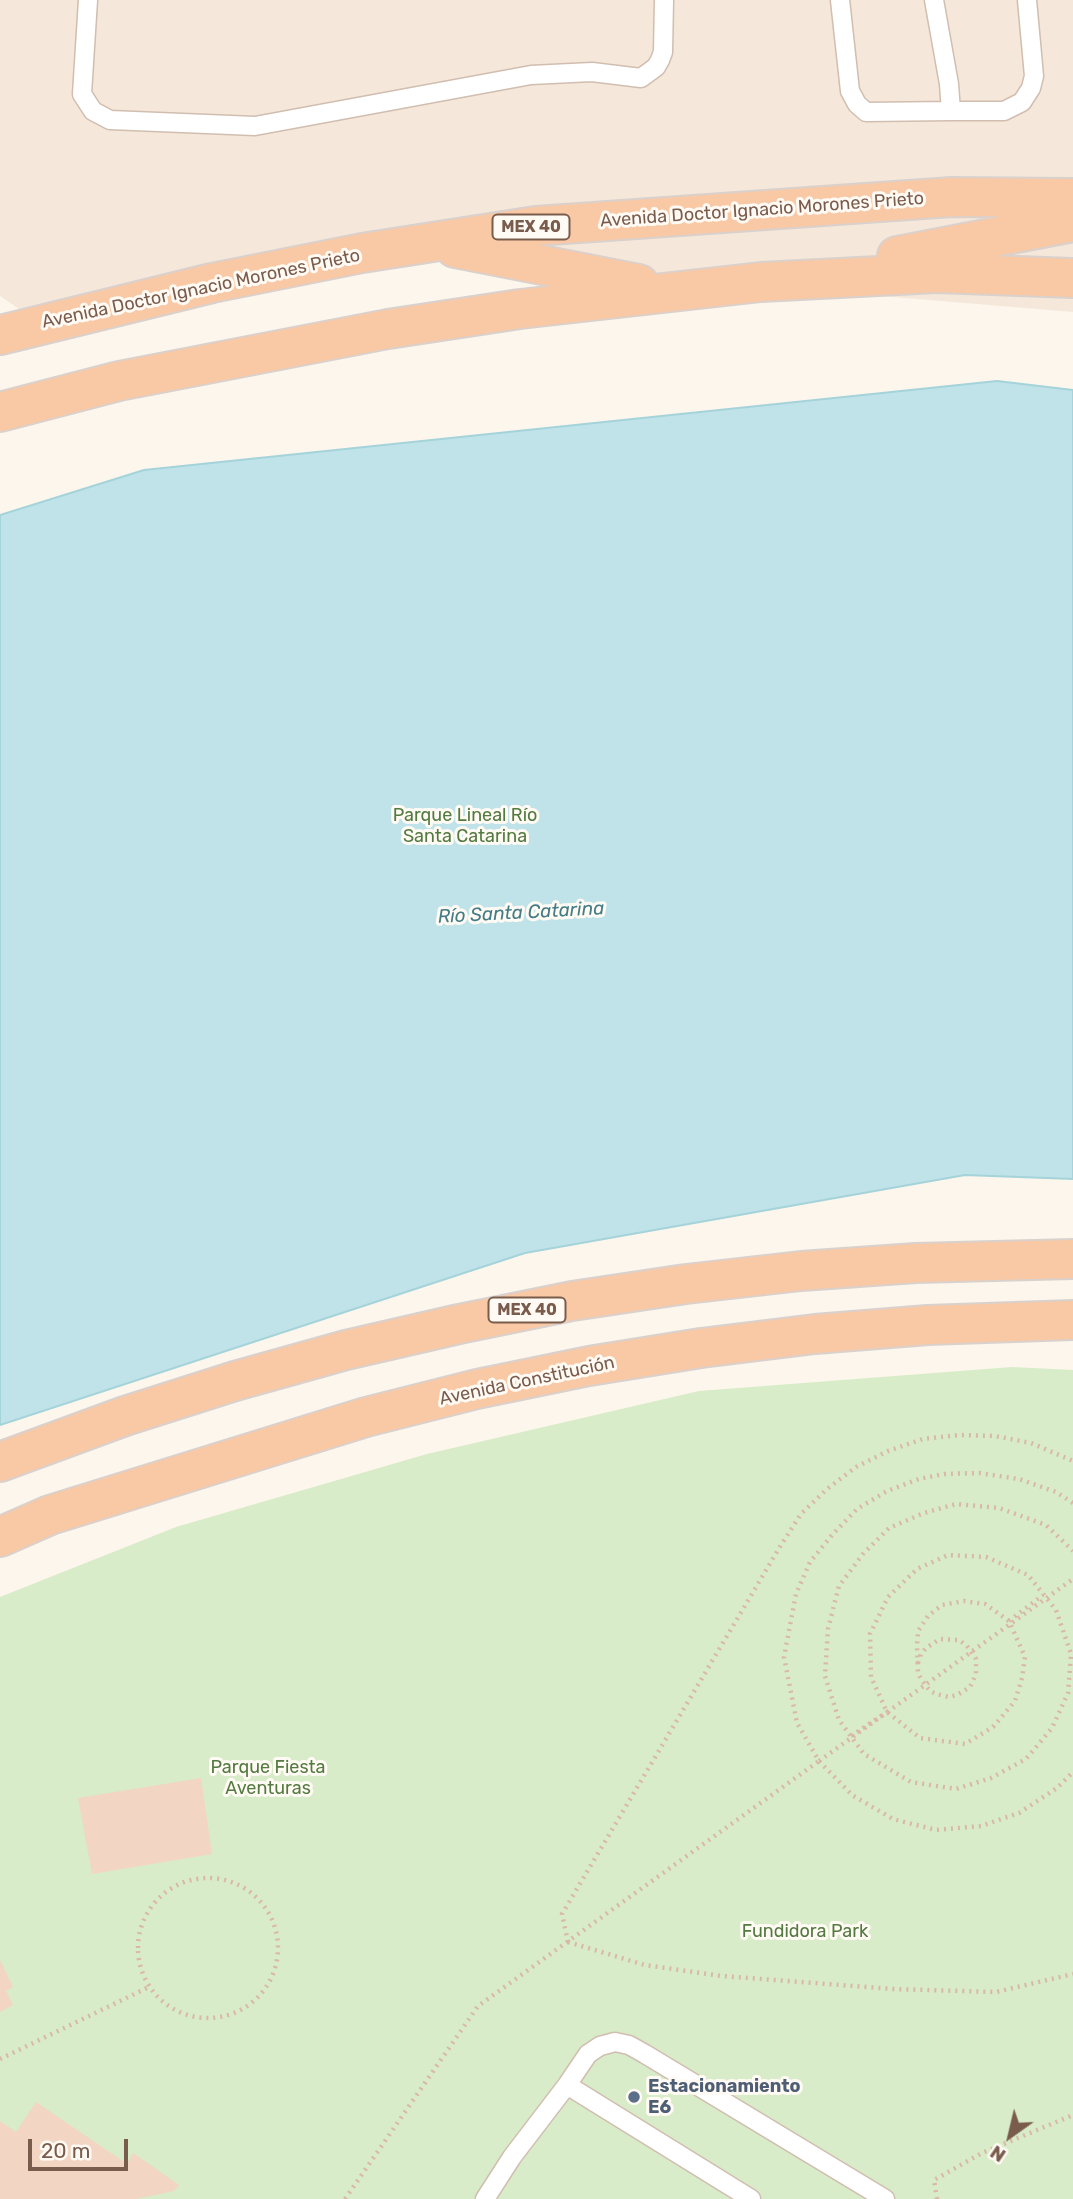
<!DOCTYPE html>
<meta charset="utf-8">
<style>
body{margin:0}
#map{position:relative;width:1073px;height:2199px;overflow:hidden;background:#fdf6ec;font-family:Rubik,sans-serif}
canvas{display:block}
.north{position:absolute;left:975px;top:2101px;width:70px;height:70px;-webkit-text-stroke:5px #fffaf3;paint-order:stroke;rotate:214deg;font-size:19px;font-weight:700;line-height:28px;text-align:center;color:#7a5c4d}
.north::after{content:'';display:block;margin:auto;width:24px;height:32px;background:#7a5c4d;clip-path:polygon(50% 0,100% 100%,50% 72%,0 100%)}
.scale{position:absolute;left:28px;top:2139px;width:100px;height:32px;box-sizing:border-box;border:4px solid #7a5c4d;border-top:0;padding-left:9px;font-size:21px;line-height:24px;white-space:nowrap;color:#7a5c4d;-webkit-text-stroke:5px #fffaf3;paint-order:stroke}
</style>
<div id="map">
<canvas width="1073" height="2199"></canvas>
<div class="north">N</div>
<div class="scale">20 m</div>
</div>
<script>
const context = document.querySelector('canvas').getContext('2d');
context.lineJoin = 'round';
function paint(path, color) { context.fillStyle = color; context.fill(path, 'evenodd'); }
const shape = rows => new Path2D(rows.map(r => 'M' + r).join(''));
function stroke(path, color, width, dash) { context.strokeStyle = color; context.lineWidth = width; context.lineCap = dash ? 'butt' : 'round'; context.setLineDash(dash || []); context.stroke(path); }
function write(font, color, halo, rows, align = 'center') {
  context.font = font + ' Rubik,sans-serif'; context.lineWidth = 6; context.setLineDash([]); context.textBaseline = 'middle'; context.strokeStyle = halo; context.fillStyle = color; for (const [text, x, y, turn = 0] of rows) {
    context.save(); context.translate(x, y); context.rotate((+turn || 0) * Math.PI / 180); context.textAlign = isNaN(turn) ? turn : align; if (halo) context.strokeText(text, 0, 0); context.fillText(text, 0, 0); context.restore();
  }
}
paint(shape([
 [0,0,1073,0,1073,312,362,253,41,324,0,296]
]), '#f5e8da');
paint(shape([
 [1012,1367,1073,1370,1073,2199,0,2199,0,1597,176,1527,427,1454,699,1391]
]), '#d8ecc9');
const water = shape([
 [997,381,1073,390,1073,1179,965,1175,525,1253,0,1425,0,515,144,470,997,381]
]);
paint(water, '#bfe3e8');
stroke(water, '#a5d3da', 2);
paint(shape([
 [201,1778,212,1854,92,1874,78,1798],
 [0,1960,13,1987,6,1991,13,2005,0,2012],
 [36,2102,127,2164,133,2153,179,2185,174,2191,136,2199,0,2199,0,2121,16,2132]
]), '#f3d5c3');
const service = shape([
 [88,0,82,94,93,111,110,120,255,126,531,75,592,72,641,78,656,67,660,60,663,52,664,0],
 [840,0,850,91,857,104,866,112,951,111],
 [934,0,949,84,951,111,1004,111,1022,102,1031,88,1034,76,1027,0],
 [567,2085,751,2199],
 [485,2199,512,2157,567,2085,588,2054,600,2046,615,2042,629,2045,645,2054,885,2199]
]);
const trunk = shape([
 [455,248,639,284],
 [897,256,1073,222],
 [0,335,212,283,362,253,536,226,952,197,1073,198],
 [0,412,119,381,388,329,520,309,761,282,937,273,1073,278],
 [0,1462,125,1416,235,1381,346,1350,459,1324,572,1301,686,1284,801,1271,916,1263,1073,1259],
 [0,1537,50,1515,366,1417,477,1389,589,1366,701,1348,815,1334,928,1325,1073,1320]
]);
stroke(service, '#d1beb0', 21);
stroke(trunk, '#dad1cd', 42);
stroke(shape([
 [1073,1503,1056,1492,1019,1479,979,1473,944,1474,919,1479,887,1491,857,1509,832,1535,810,1562,796,1594,784,1657,797,1723,819,1761,852,1795,893,1819,936,1830,981,1826,1019,1813,1057,1788,1073,1772],
 [1009,1621,1043,1595],
 [918,1663,921,1654,926,1648,940,1639,959,1640,967,1646,976,1659,976,1674,970,1687,957,1695,949,1697,936,1694,930,1691,921,1679,918,1673,917,1646,918,1631,928,1616,942,1605,964,1601,985,1604,1009,1621,1025,1657,1022,1678,1015,1701,993,1727,965,1744,920,1738,887,1712,871,1677,870,1634,888,1597,917,1569,948,1555,986,1557,1028,1575,1056,1610,1071,1654,1068,1693,1052,1728,1026,1759,991,1778,956,1789,911,1782,864,1754,839,1720,825,1676,828,1629,839,1586,863,1554,889,1528,924,1513,956,1504,999,1508,1046,1525,1073,1551],
 [851,1736,887,1712],
 '138 1948a70 70 0 1 1 140 0a70 70 0 1 1-140 0Z',
 [568,1942,562,1914,781,1545,801,1514,827,1489,856,1467,888,1451,923,1439,959,1435,995,1436,1031,1443,1073,1461],
 [568,1942,645,1965,722,1976,893,1989,996,1992,1073,1974],
 [0,2059,149,1987],
 [345,2199,478,2006,819,1761],
 [937,2199,934,2180,982,2153,1073,2115]
]), '#d9b8a5', 4.5, [2, 5]);
stroke(service, '#fff', 18);
stroke(trunk, '#f9c8a4', 38);
stroke(shape([
 [819,1761,1073,1579]
]), '#d9b8a5', 4.5, [2, 5]);
for (const [x, y, r, color] of [
 [634,2097,7,"#5c6f8a"]
]) { const dot = new Path2D(); dot.arc(x, y, r, 0, 2 * Math.PI); context.fillStyle = color; context.fill(dot); stroke(dot, '#fffaf3', 2.5); }
for (const [x, y, w] of [
 [531,227,77],
 [527,1310,77]
]) { const box = new Path2D(); box.roundRect(x - w / 2, y - 12.5, w, 25, 5); context.fillStyle = '#fffaf3'; context.fill(box); stroke(box, '#7a5c4d', 2); }
write('bold 16px', '#7a5c4d', null, [
 ["MEX 40",531,227],
 ["MEX 40",527,1310]
]);
write('18px', '#7a5c4d', '#fffaf3', [
 ["Avenida Doctor Ignacio Morones Prieto",762,210,-4],
 ["Avenida Doctor Ignacio Morones Prieto",201,289,-12],
 ["Avenida Constitución",527,1381,-12]
]);
write('18px', '#537a41', '#fffaf3', [
 ["Parque Lineal Río",465,816],
 ["Santa Catarina",465,837],
 ["Parque Fiesta",268,1768],
 ["Aventuras",268,1789],
 ["Fundidora Park",805,1932]
]);
write('bold 18px', '#4e5e75', '#fffaf3', [
 ["Estacionamiento",648,2087],
 ["E6",648,2108]
], 'left');
write('italic 19px', '#437c86', '#fffaf3', [
 ["Río Santa Catarina",521,913,-3]
]);
</script>
